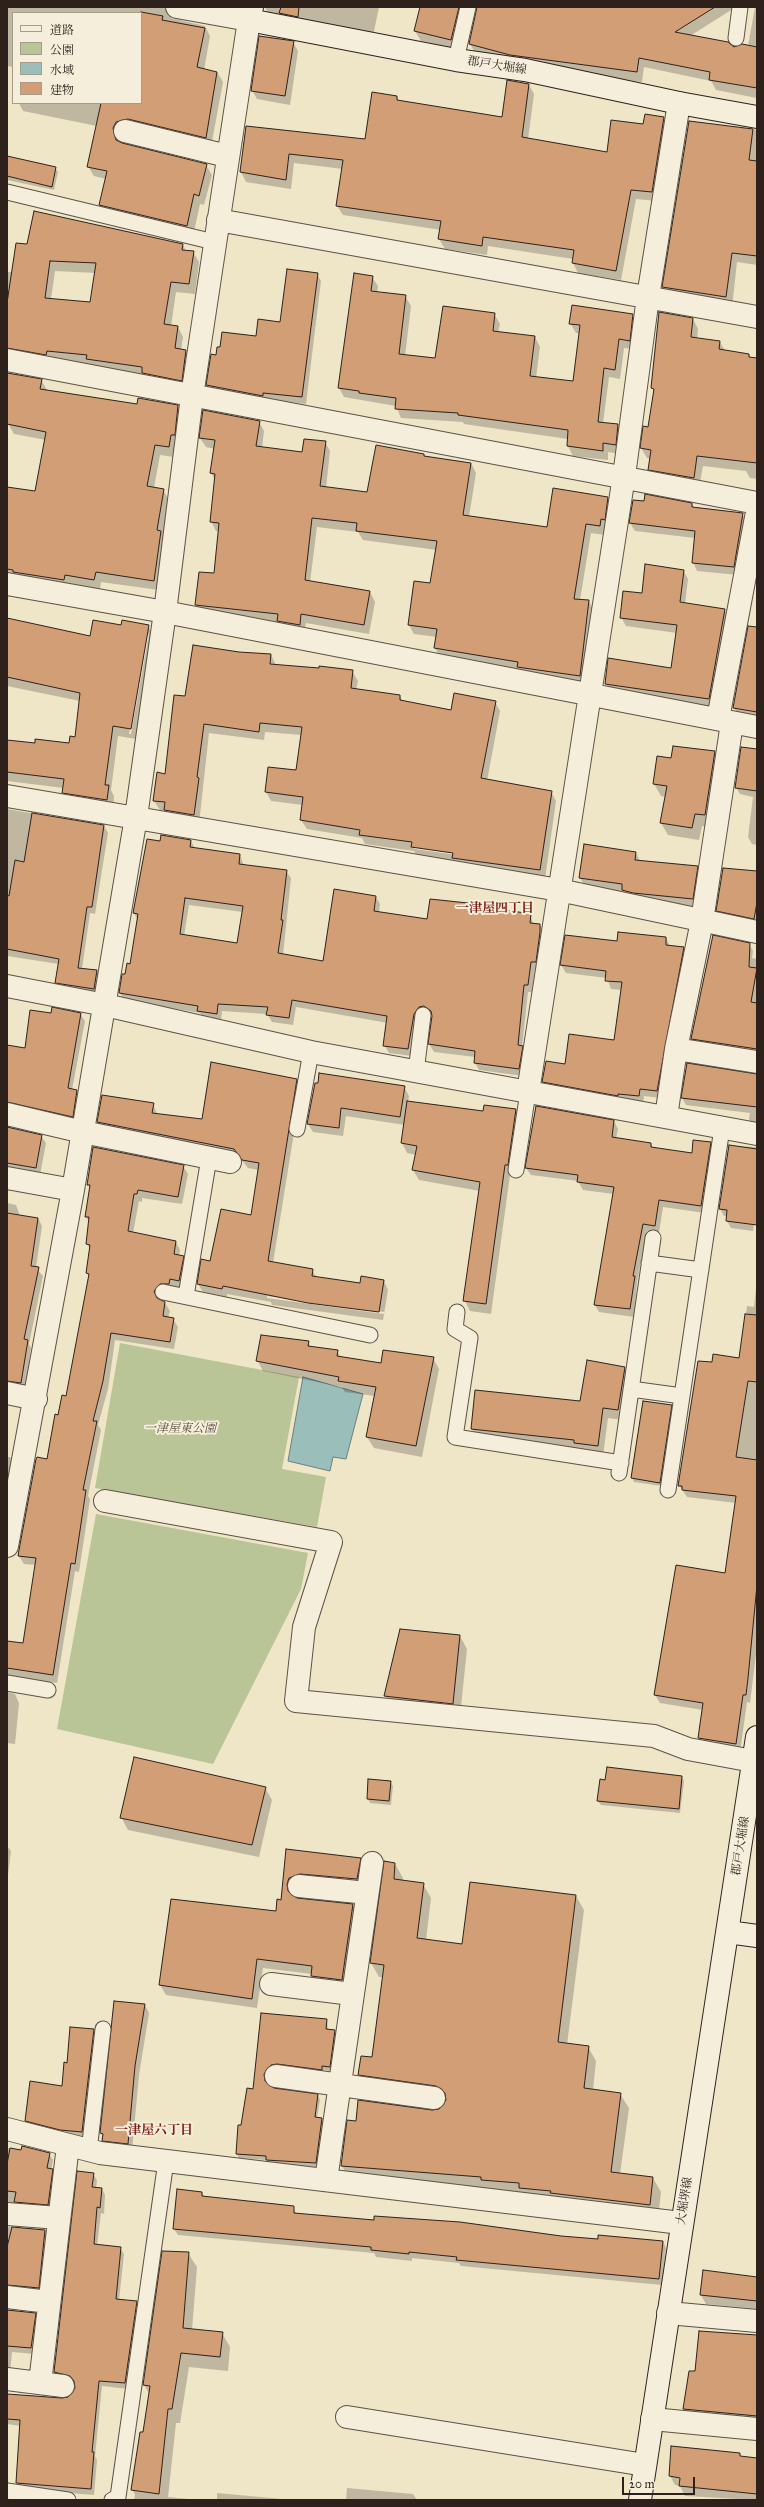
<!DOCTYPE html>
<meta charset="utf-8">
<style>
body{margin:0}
#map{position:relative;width:764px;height:2507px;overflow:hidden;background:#efe5c7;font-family:"IM FELL Great Primer","Noto Serif JP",serif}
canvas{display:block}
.frame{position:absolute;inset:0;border:8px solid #2e211b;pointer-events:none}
.legend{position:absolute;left:12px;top:12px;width:130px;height:92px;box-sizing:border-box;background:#f5eedb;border:1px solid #a59c8e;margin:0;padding:5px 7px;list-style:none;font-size:12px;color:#2e211b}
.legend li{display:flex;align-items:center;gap:8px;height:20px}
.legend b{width:20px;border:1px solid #a59c8e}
.scale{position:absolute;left:622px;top:2477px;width:73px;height:18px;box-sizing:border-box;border:2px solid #2e211b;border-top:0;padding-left:5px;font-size:12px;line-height:14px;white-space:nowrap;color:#2e211b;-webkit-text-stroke:3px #f5eedb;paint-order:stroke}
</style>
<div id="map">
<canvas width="764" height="2507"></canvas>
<div class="frame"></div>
<ul class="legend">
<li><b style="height:5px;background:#f5eedb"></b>道路</li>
<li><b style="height:11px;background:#b9c596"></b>公園</li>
<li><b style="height:11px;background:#9abeba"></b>水域</li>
<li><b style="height:11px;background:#d19e76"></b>建物</li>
</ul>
<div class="scale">20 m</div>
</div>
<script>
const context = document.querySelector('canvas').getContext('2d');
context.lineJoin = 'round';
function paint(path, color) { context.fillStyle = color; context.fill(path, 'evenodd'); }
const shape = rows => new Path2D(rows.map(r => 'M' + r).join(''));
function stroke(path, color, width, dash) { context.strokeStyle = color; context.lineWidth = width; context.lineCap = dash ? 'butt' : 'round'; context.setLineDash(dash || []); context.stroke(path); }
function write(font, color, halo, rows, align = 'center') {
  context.font = font + ' "IM FELL Great Primer","Noto Serif JP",serif'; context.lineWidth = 4; context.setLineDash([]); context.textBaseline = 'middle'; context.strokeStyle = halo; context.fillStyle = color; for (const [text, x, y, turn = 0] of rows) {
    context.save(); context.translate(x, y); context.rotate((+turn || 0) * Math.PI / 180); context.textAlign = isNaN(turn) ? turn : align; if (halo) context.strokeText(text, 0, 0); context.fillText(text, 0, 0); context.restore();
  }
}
paint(shape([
 [120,1343,299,1377,282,1469,326,1477,317,1527,95,1488],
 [96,1514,308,1553,301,1589,213,1764,57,1729]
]), '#b9c596');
const water = shape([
 [303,1377,363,1394,346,1459,333,1457,330,1471,288,1461,303,1377]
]);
paint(water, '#9abeba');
stroke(water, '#6f7f7a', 1);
paint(shape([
 [7,7,178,7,173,9,171,18,205,26,210,36,204,70,217,72,223,82,211,147,121,133,119,141,122,144,206,165,212,175,204,205,200,204,193,236,105,215,100,205,106,179,94,176,88,166,97,126,23,111,19,103,141,103,141,13,13,13,13,67,7,66],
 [265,7,379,7,373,36,271,20],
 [421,7,736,7,690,36,734,48,748,46,755,7,757,7,757,98,716,90,711,81,644,67,642,82,517,65,476,54,470,44,478,9,476,8,467,11,457,49,421,41,415,31],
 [260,36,293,42,298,51,290,105,257,99,252,90],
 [529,85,534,94,528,139,607,153,644,125,663,118,669,128,657,201,636,199,621,280,578,273,573,263,573,259,488,246,487,255,445,249,439,239,441,230,343,215,337,206,343,169,294,163,291,189,246,182,241,172,247,128,366,140,397,97,399,101,503,118],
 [690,122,757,130,757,265,737,262,732,307,669,297,663,287],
 [7,157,55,168,58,172,54,190,7,180],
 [28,245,183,245,186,251,193,252,199,262,195,294,176,292,171,326,178,327,183,337,181,350,186,351,191,361,187,390,93,369,91,365,7,360,7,272,12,272],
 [55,271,96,273,91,303,51,299],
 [317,274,321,281,306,404,212,393,207,385,217,356,281,323],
 [372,277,378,286,377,293,405,296,411,306,405,356,436,359,494,314,500,324,498,333,535,337,540,347,536,378,574,382,580,333,576,333,570,323,632,315,638,325,634,349,624,348,620,379,609,377,603,423,618,425,623,434,620,454,608,452,608,460,573,456,568,446,568,439,464,424,463,422,401,418,396,406,344,397,339,388],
 [693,319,698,329,697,339,720,342,725,351,749,354,751,359,757,360,757,479,750,478,746,471,703,466,699,488,655,479,649,469,651,459,647,458,641,448,649,428,655,393,652,388],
 [7,374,41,380,47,390,138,405,178,406,183,416,174,457,160,455,154,488,163,490,169,500,163,536,166,542,159,590,101,582,100,589,7,577,7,487,36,492,46,440,14,434,8,424],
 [259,422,264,431,262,448,303,453,325,442,330,451,326,488,368,493,424,455,425,457,471,463,476,473,469,517,548,528,607,498,613,507,605,535,591,533,580,600,589,601,594,611,585,685,440,657,435,648,437,637,414,634,409,625,431,585,437,550,363,540,358,532,317,527,310,582,370,592,375,602,369,634,306,623,304,634,283,630,279,622,202,614,196,605,215,574,219,531,216,531,211,521,215,480,211,473,215,449,206,447,200,438],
 [692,504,694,508,742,514,747,522,738,575,697,571,693,562,695,538,635,531,630,523],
 [683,570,688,579,685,604,724,609,729,618,714,708,611,692,606,684,672,670,677,633,626,626,621,617],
 [7,619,91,637,122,626,148,626,154,636,136,739,118,736,111,790,114,796,113,810,69,802,63,792,64,788,7,781,7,741,36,745,70,744,76,738,80,701,7,686],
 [147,634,149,634,131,734,129,734],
 [757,628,757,720,740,718,734,708],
 [239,653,271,655,276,665,352,671,358,681,356,690,400,696,403,702,452,711,495,702,500,711,487,781,551,792,556,801,545,879,417,856,414,851,365,844,362,838,307,829,301,820,303,805,271,801,266,792,297,771,302,735,265,732,264,740,209,733,199,824,170,819,165,810,160,810,154,801,166,775,186,697],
 [412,847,458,853,457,855,415,849],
 [757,751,757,845,752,844,748,837,753,797,740,794,736,787],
 [714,752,721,764,712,827,702,826,699,840,668,835,661,823,666,797,661,796,654,784,672,759],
 [7,809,104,826,108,833,95,914,90,913,82,969,97,971,101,978,98,995,60,989,56,982,59,964,7,956],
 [191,841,195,849,240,855,244,866,286,871,291,878,283,955,324,962,376,897,380,904,379,913,428,920,505,908,507,911,530,915,534,925,540,925,544,933,539,970,535,969,532,992,528,992,522,1047,526,1054,523,1076,479,1070,475,1063,475,1057,434,1052,429,1044,433,1016,430,1013,412,1056,389,1053,385,1046,388,1023,296,1007,293,1025,272,1022,267,1014,222,1011,221,1021,203,1018,200,1013,124,1000,120,993,131,965,138,921,134,913,161,842],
 [189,905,243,912,238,944,184,936],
 [636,853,640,861,697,867,702,875,697,907,628,899,624,892,585,886,580,878],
 [757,872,757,925,722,918,717,910],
 [666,938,670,946,683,948,688,955,661,1098,644,1096,643,1104,548,1089,543,1082,566,1065,615,1041,622,990,611,989,607,978,566,973,561,965,618,942],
 [749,944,753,951,752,958,757,959,757,1055,696,1046,692,1039],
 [52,1014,80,1014,85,1021,72,1090,75,1091,79,1098,76,1123,7,1111,7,1046,26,1049],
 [757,1075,757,1126,753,1126,749,1119,750,1113,686,1105,682,1098],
 [296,1080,301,1089,273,1263,312,1270,317,1278,361,1284,384,1281,388,1290,383,1320,272,1305,271,1302,227,1294,227,1297,203,1292,198,1284,211,1262,252,1216,259,1170,248,1168,239,1157,103,1130,98,1122,153,1104,157,1114,203,1120],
 [267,1296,384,1312,384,1314,267,1298],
 [315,1084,404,1087,409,1096,408,1102,484,1112,516,1110,521,1120,510,1175,491,1314,470,1311,465,1301,480,1191,419,1180,413,1170,416,1155,407,1153,402,1143,405,1125,346,1116,343,1136,313,1132,308,1124],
 [614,1121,618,1129,616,1139,651,1144,653,1148,693,1154,710,1143,714,1151,705,1213,663,1207,659,1233,647,1231,637,1282,634,1317,599,1312,595,1305,614,1194,583,1190,578,1181,531,1175,526,1168],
 [7,1128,41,1136,46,1143,40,1175,7,1169],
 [729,1146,757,1147,757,1206,753,1231,731,1228,727,1221,727,1216,724,1216,720,1209],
 [183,1166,188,1174,182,1204,142,1198,142,1202,139,1201,133,1233,176,1242,180,1250,179,1256,183,1257,188,1265,184,1289,164,1291,158,1299,165,1303,170,1311,168,1318,173,1319,178,1327,174,1349,115,1340,108,1389,98,1425,101,1430,88,1496,90,1499,79,1572,75,1571,57,1683,22,1678,22,1683,7,1684,7,1642,24,1644,36,1565,24,1564,19,1556,37,1460,48,1460,59,1416,67,1397,90,1278,87,1273,91,1251,87,1244,90,1223,86,1217,91,1190,88,1184],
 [7,1203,16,1205,20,1216,38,1218,42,1226,36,1268,43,1276,29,1344,31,1348,26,1385,7,1382],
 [757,1279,757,1646,750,1703,747,1702,740,1752,704,1746,699,1738,703,1710,660,1703,655,1695,726,1574,736,1503,687,1497,679,1485,713,1363,740,1359,747,1306,754,1307],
 [308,1342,311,1347,337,1351,341,1358,381,1364,433,1358,439,1369,422,1457,374,1448,367,1437,375,1396,345,1392,342,1387,263,1371,257,1360],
 [624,1368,630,1377,623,1420,608,1418,603,1456,478,1439,472,1429,581,1402],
 [671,1406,673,1410,662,1486,634,1482,632,1477],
 [7,1457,10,1457,15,1465,7,1493],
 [460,1636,467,1649,460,1716,393,1709,385,1696],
 [7,1692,15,1694,19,1703,15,1744,7,1743],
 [682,1777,684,1781,680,1813,601,1805,598,1801],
 [390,1782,393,1786,391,1805,370,1803,368,1799],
 [265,1788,272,1800,259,1857,128,1830,121,1817],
 [7,1846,11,1851,8,1875,7,1875],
 [287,1850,360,1859,366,1869,362,1889,294,1889,293,1897,353,1905,358,1915,347,1990,318,1986,312,1974,263,1968,257,2008,166,1995,160,1985,277,1912,281,1901],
 [395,1864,403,1878,403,1881,423,1884,431,1898,426,1940,463,1945,576,1896,584,1910,567,2045,588,2047,596,2061,593,2090,620,2094,629,2108,620,2174,653,2178,661,2192,658,2218,350,2180,342,2166,432,2111,440,2110,447,2101,367,2089,359,2075,373,2058,384,1977,379,1977,371,1963],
 [115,2002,145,2005,149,2013,139,2075,132,2151,108,2148,101,2133],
 [262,2014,327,2020,328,2030,335,2031,337,2035,332,2071,324,2070,324,2073,273,2069,265,2078,266,2083,274,2089,318,2095,320,2100,317,2118,322,2119,324,2123,318,2167,269,2164,267,2160,239,2158,237,2154,242,2126,254,2090],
 [93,2030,97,2035,85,2137,64,2135,29,2126,26,2120,63,2087,68,2064],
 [7,2148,49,2154,53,2160,51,2170,56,2176,52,2211,7,2209],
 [93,2174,97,2180,96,2188,102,2189,105,2195,104,2214,101,2213,97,2246,120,2248,124,2254,119,2300,136,2302,140,2309,128,2389,102,2386,95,2456,97,2460,94,2495,20,2489,17,2482,21,2426,7,2424,7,2395,62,2399,74,2394,76,2382,59,2378,55,2372],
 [202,2193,205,2198,293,2207,297,2215,598,2241,663,2241,666,2248,662,2285,461,2266,459,2263,412,2258,412,2261,376,2257,374,2253,178,2235,174,2229],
 [7,2227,45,2230,48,2237,42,2294,7,2291],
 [188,2253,197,2267,192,2330,222,2333,230,2347,228,2371,189,2367,180,2423,176,2423,168,2497,199,2500,134,2500,135,2494,132,2490,135,2468,150,2395,144,2385],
 [757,2270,757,2309,706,2304,701,2295,756,2278],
 [7,2309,35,2314,39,2320,35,2354,12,2352,10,2373,7,2375],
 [757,2336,757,2425,689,2418,684,2409,690,2372,696,2372],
 [739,2454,741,2457,757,2459,757,2500,685,2496,680,2486,675,2485,670,2476],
 [347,2488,413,2494,417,2500,346,2500],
 [217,2493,293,2500,217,2500]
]), '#0003');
const building = shape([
 [281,7,299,7,298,17,279,13,281,7],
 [420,7,459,7,451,40,414,31,420,7],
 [477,7,715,7,675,32,728,42,734,47,742,44,757,47,757,88,709,80,710,72,639,58,637,72,510,55,469,44,477,7],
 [141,12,163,16,162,20,205,28,197,67,217,72,206,138,128,119,116,122,113,128,116,140,122,143,207,164,199,196,194,194,187,226,99,205,107,171,87,167,101,103,141,103,141,12],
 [259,36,294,41,285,96,251,91,259,36],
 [507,80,529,84,522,137,607,152,611,120,643,124,645,114,664,117,652,192,631,190,616,271,572,263,574,250,483,237,482,246,438,239,441,221,336,206,343,160,289,154,286,180,240,172,246,126,365,139,372,92,397,96,397,100,502,117,507,80],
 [689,121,753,129,749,160,757,161,757,256,732,253,726,297,662,287,689,121],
 [7,156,56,167,52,187,7,176,7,156],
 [34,211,183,244,182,250,194,251,189,284,171,282,164,324,178,326,175,348,186,350,182,381,142,373,142,367,86,359,87,355,47,351,46,355,7,348,7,303,16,243,27,244,34,211],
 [50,261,96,263,90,302,45,298,50,261],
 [287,269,318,273,302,397,263,393,263,396,206,385,211,354,216,355,217,347,220,347,222,332,256,336,258,319,280,322,287,269],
 [354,273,373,276,371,291,406,295,399,354,435,358,443,306,495,313,493,331,535,336,530,376,573,381,580,325,569,324,572,305,633,314,630,341,619,339,615,370,604,368,598,422,618,424,616,445,603,443,603,451,567,446,568,430,458,415,458,413,395,409,396,398,359,393,359,391,338,388,354,273],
 [659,312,693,318,691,337,720,341,719,349,749,354,749,357,757,358,757,463,697,456,694,478,648,470,651,450,640,448,643,426,648,427,654,389,651,388,659,312],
 [7,373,42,379,40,389,137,404,138,398,178,405,175,435,171,435,169,447,155,445,147,486,164,489,157,530,161,531,154,581,96,572,94,580,65,575,64,580,13,572,13,570,7,569,7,487,35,491,46,432,7,424,7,373],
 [203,410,260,421,256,446,302,452,304,439,326,441,320,486,367,492,376,445,424,454,424,456,471,463,463,515,547,527,553,488,608,497,605,520,601,519,600,526,586,524,574,599,589,600,580,676,517,667,518,662,434,648,437,629,408,625,414,581,430,583,437,541,356,531,357,523,312,518,305,580,370,591,364,625,301,614,300,625,277,621,278,614,195,605,199,572,214,573,219,523,210,522,215,474,210,473,215,440,199,438,203,410],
 [645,494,692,503,692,507,743,513,734,567,692,563,695,531,629,523,633,500,644,501,645,494],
 [645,564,684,570,680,602,725,609,709,699,605,684,608,658,671,668,677,625,620,618,623,591,642,593,645,564],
 [7,618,90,636,93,620,121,625,122,620,149,625,131,729,113,726,105,785,109,785,107,800,62,793,64,779,7,772,7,740,35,743,35,739,69,743,70,736,75,737,80,693,7,677,7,618],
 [748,626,757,627,757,712,733,708,748,626],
 [193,645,239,652,271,654,270,664,319,668,319,666,353,670,351,688,400,695,400,700,451,710,454,693,496,701,481,778,552,791,540,870,452,858,453,853,411,847,412,842,359,835,360,830,300,820,303,797,265,792,268,767,296,770,302,727,260,723,259,732,204,724,197,777,199,778,194,815,164,810,165,802,153,801,157,772,165,774,174,695,185,696,193,645],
 [673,746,715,751,705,815,695,814,692,828,660,823,667,786,653,784,657,756,671,758,673,746],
 [741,747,757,749,757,791,735,788,741,747],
 [32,813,104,825,92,907,87,907,78,968,97,970,94,989,55,983,59,959,7,949,7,895,9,896,15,860,24,862,32,813],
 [161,835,191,840,190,847,240,854,239,864,287,870,281,920,283,920,278,953,323,961,334,889,376,896,374,911,427,919,430,899,506,907,506,910,531,914,530,923,540,924,540,932,536,962,531,962,528,985,524,985,518,1045,523,1046,519,1069,474,1063,475,1051,428,1044,432,1016,431,1011,424,1006,419,1007,414,1014,408,1049,383,1046,387,1016,292,1000,289,1018,266,1015,268,1007,218,1004,217,1014,197,1011,198,1006,119,993,122,974,125,974,127,963,130,964,138,914,133,913,147,839,160,841,161,835],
 [185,898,243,906,237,943,180,934,185,898],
 [584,844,636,852,635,860,698,866,693,899,633,893,622,890,622,884,579,878,584,844],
 [723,868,757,871,757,902,754,919,716,911,723,868],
 [618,932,666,937,666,945,684,947,657,1091,640,1089,639,1096,618,1094,618,1096,542,1082,546,1061,565,1064,569,1034,614,1040,622,982,605,981,606,971,560,965,565,935,617,941,618,932],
 [713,935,750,943,749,967,757,968,751,1002,757,1003,757,1049,691,1039,713,935],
 [52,1007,81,1013,68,1088,77,1090,73,1117,7,1102,7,1045,25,1048,30,1010,51,1013,52,1007],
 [211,1062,297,1079,268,1261,313,1269,312,1276,360,1283,361,1276,384,1280,379,1312,308,1303,223,1286,222,1289,197,1284,201,1259,210,1261,221,1209,251,1215,259,1163,242,1160,234,1149,97,1122,102,1095,154,1103,152,1113,202,1119,211,1062],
 [687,1063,757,1074,757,1107,681,1098,687,1063],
 [319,1073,405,1086,400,1117,341,1108,339,1128,307,1124,315,1083,318,1083,319,1073],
 [407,1101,483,1111,484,1105,516,1109,508,1165,505,1165,486,1304,463,1301,480,1182,412,1170,417,1146,401,1143,407,1101],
 [536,1106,614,1120,612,1137,651,1143,651,1147,692,1153,693,1140,711,1142,701,1206,659,1200,655,1226,643,1224,633,1276,635,1276,630,1309,594,1305,614,1187,577,1182,578,1175,525,1168,536,1106],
 [7,1127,42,1135,36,1168,7,1163,7,1127],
 [729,1145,757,1149,757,1225,726,1221,727,1210,719,1209,729,1145],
 [93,1147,184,1165,178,1197,138,1190,137,1194,134,1194,128,1231,176,1241,174,1254,184,1256,179,1281,170,1279,169,1284,160,1284,154,1291,157,1298,165,1302,163,1316,174,1318,170,1342,111,1333,103,1381,93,1421,97,1421,83,1490,86,1490,75,1564,71,1563,53,1675,7,1668,7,1641,23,1643,36,1558,18,1556,19,1550,36,1459,37,1457,47,1459,55,1414,58,1415,62,1395,66,1396,89,1274,86,1273,90,1245,86,1244,89,1217,85,1217,90,1185,87,1185,93,1147],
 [7,1213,38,1218,31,1266,39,1267,24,1339,28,1340,21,1383,7,1381,7,1213],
 [745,1314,757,1315,757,1382,748,1381,736,1457,757,1460,757,1585,748,1678,746,1695,743,1695,736,1744,698,1738,703,1703,654,1695,676,1565,725,1573,736,1496,682,1490,682,1486,678,1486,698,1361,712,1362,713,1354,739,1358,745,1314],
 [261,1335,309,1341,308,1346,338,1350,337,1356,381,1363,383,1350,434,1357,416,1446,366,1437,376,1387,338,1381,339,1377,256,1361,261,1335],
 [587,1360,625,1367,618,1410,603,1408,598,1446,574,1443,574,1440,471,1429,475,1390,580,1401,587,1360],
 [643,1401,672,1405,660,1483,631,1478,643,1401],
 [400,1629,460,1635,453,1704,384,1696,400,1629],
 [134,1757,266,1787,252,1845,120,1818,134,1757],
 [607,1767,682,1776,679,1809,597,1801,600,1779,605,1780,607,1767],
 [368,1779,391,1781,389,1801,367,1799,368,1779],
 [286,1849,361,1858,357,1879,300,1874,289,1878,287,1884,288,1891,297,1898,353,1904,342,1980,311,1976,312,1966,257,1959,252,1999,159,1985,171,1899,276,1911,277,1899,281,1900,286,1849],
 [384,1861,395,1863,394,1879,424,1883,417,1938,462,1944,470,1882,576,1895,558,2042,589,2046,584,2088,621,2093,611,2172,653,2177,650,2205,550,2193,551,2191,519,2188,519,2183,481,2180,481,2177,341,2166,347,2120,356,2121,358,2100,432,2110,439,2109,446,2100,445,2093,436,2086,358,2075,361,2056,372,2057,384,1965,370,1963,384,1861],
 [114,2001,145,2004,135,2066,128,2144,102,2141,103,2134,100,2133,114,2001],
 [261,2013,327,2019,326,2029,335,2030,330,2067,322,2066,322,2070,277,2064,271,2065,264,2074,265,2081,274,2088,318,2094,315,2117,322,2118,316,2163,266,2160,266,2156,236,2154,238,2125,241,2125,247,2088,253,2089,261,2013],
 [70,2027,94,2029,82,2132,60,2130,25,2121,30,2081,62,2086,64,2062,67,2063,70,2027],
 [22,2146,50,2153,47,2168,53,2169,48,2205,14,2202,16,2192,7,2191,7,2164,10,2148,21,2150,22,2146],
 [77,2171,94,2173,92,2187,102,2188,100,2208,97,2207,94,2244,121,2247,116,2299,137,2301,125,2383,99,2381,92,2452,94,2452,91,2489,16,2483,20,2420,7,2419,7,2394,62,2398,68,2397,75,2388,74,2381,70,2376,54,2372,77,2171],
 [177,2189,202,2192,202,2196,294,2206,294,2213,374,2220,374,2216,460,2222,561,2236,598,2239,598,2235,663,2241,659,2279,456,2260,457,2257,409,2252,409,2254,371,2250,371,2247,173,2229,177,2189],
 [12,2227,45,2230,39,2288,7,2285,7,2247,12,2227],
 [162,2251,189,2252,183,2328,223,2332,220,2357,181,2353,172,2409,168,2409,159,2494,131,2490,140,2432,143,2432,150,2386,143,2385,162,2251],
 [703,2270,757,2277,757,2301,700,2295,703,2270],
 [7,2310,36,2313,31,2348,7,2346,7,2310],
 [699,2331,757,2335,757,2416,683,2409,689,2371,695,2371,699,2331],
 [671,2446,740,2453,740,2456,757,2458,757,2494,679,2486,680,2478,669,2476,671,2446]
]);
paint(building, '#d19e76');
stroke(building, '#2e211b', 1);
const service = shape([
 [736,38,740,7],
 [456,60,468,7],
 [7,192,214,242],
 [416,1072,423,1015],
 [297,1129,311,1052],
 [516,1170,528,1092],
 [649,1263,701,1270],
 [163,1292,370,1335],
 [186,1296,209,1158],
 [457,1312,455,1329,470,1338,455,1437,621,1463],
 [631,1389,682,1396],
 [619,1473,653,1238],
 [668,1490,722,1128],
 [7,1683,48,1690],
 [89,2151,103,2029],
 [7,2491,68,2500],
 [112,2500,118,2497,166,2161]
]);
const minor = shape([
 [125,131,227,156],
 [218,220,757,317],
 [7,360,757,503],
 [7,584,165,612,757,727],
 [718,719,757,512],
 [7,796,559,890,757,932],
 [7,986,105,1005,311,1052,757,1134],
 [676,1049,757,1062],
 [528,1092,624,476,648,297,679,103],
 [7,1114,83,1132,230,1162],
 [666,1117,676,1049,702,921,732,723],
 [7,1178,73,1190],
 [7,1393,36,1399],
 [105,1501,331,1542,304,1627,296,1701,654,1736,688,1749,753,1761],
 [7,1546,73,1190,136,817,165,612,192,396,249,20,177,7],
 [299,1886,367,1893],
 [271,1984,352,1994],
 [276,2076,434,2098],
 [7,2129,100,2153,681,2223],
 [326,2180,372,1863],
 [7,2214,59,2218],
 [7,2297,49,2302],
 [668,2313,757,2321],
 [7,2379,63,2386],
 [40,2383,68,2145],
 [347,2417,645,2465],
 [652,2419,757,2429]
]);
const secondary = shape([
 [252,7,249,20,456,60,525,70,679,103,757,117],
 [728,1932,757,1936],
 [640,2500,757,1737]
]);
stroke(service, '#5e5246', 17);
stroke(minor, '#5e5246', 24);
stroke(secondary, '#2e211b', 24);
stroke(service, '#f5eedb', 15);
stroke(minor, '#f5eedb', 22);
stroke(secondary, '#f5eedb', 22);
write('12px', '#2e211b', '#f5eedb', [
 ["郡戸大堀線",497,66,9],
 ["郡戸大堀線",741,1846,-81],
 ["大堀堺線",685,2201,-81]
]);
write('italic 12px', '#585240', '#f5eedb', [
 ["一津屋東公園",180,1429]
]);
write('bold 13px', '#7a1f14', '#f5eedb', [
 ["一津屋四丁目",495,909],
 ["一津屋六丁目",154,2131]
]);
</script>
